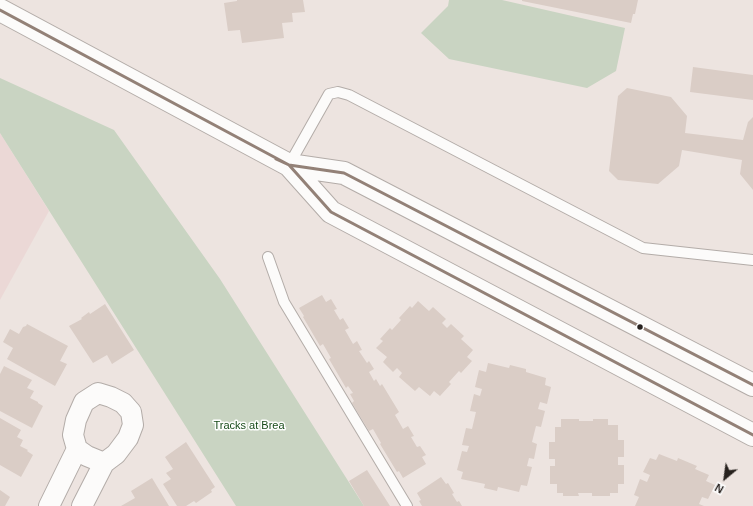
<!DOCTYPE html>
<style>
body{margin:0}
#map{position:relative;width:753px;height:506px;overflow:hidden;background:#ede4e0;font-family:Arial,sans-serif}
canvas{display:block}
.north{position:absolute;left:705px;top:458px;width:40px;height:40px;-webkit-text-stroke:3px #fff;paint-order:stroke;rotate:209deg;font-size:11px;font-weight:700;line-height:16px;text-align:center;color:#27211e}
.north::after{content:'';display:block;margin:auto;width:14px;height:18px;background:#27211e;clip-path:polygon(50% 0,100% 100%,50% 72%,0 100%)}
</style>
<div id="map">
<canvas width="753" height="506"></canvas>
<div class="north">N</div>
</div>
<script>
const context = document.querySelector('canvas').getContext('2d');
context.lineJoin = 'round';
function paint(path, color) { context.fillStyle = color; context.fill(path, 'evenodd'); }
const shape = rows => new Path2D(rows.map(r => 'M' + r).join(''));
function stroke(path, color, width, dash) { context.strokeStyle = color; context.lineWidth = width; context.lineCap = dash ? 'butt' : 'round'; context.setLineDash(dash || []); context.stroke(path); }
function write(font, color, halo, rows, align = 'center') {
  context.font = font + ' Arial,sans-serif'; context.lineWidth = 3; context.setLineDash([]); context.textBaseline = 'middle'; context.strokeStyle = halo; context.fillStyle = color; for (const [text, x, y, turn = 0] of rows) {
    context.save(); context.translate(x, y); context.rotate((+turn || 0) * Math.PI / 180); context.textAlign = isNaN(turn) ? turn : align; if (halo) context.strokeText(text, 0, 0); context.fillText(text, 0, 0); context.restore();
  }
}
paint(shape([
 [0,133,49,211,0,300]
]), '#ebd8d6');
paint(shape([
 [449,0,502,0,625,28,616,71,587,88,449,59,421,33,448,6],
 [0,78,114,130,220,279,364,506,236,506,0,133]
]), '#c9d4c2');
paint(shape([
 [237,0,303,0,305,12,292,13,293,22,282,23,284,38,242,43,240,30,228,31,224,3,237,1],
 [522,0,638,0,635,14,633,14,631,23,522,1],
 [693,67,753,75,753,100,690,92],
 [627,88,671,97,687,116,685,133,743,140,748,122,753,117,753,190,740,174,742,160,682,150,679,166,658,184,618,180,609,171,618,96],
 [322,295,326,302,331,299,337,309,334,310,340,320,343,318,349,328,345,330,353,344,357,341,362,350,359,351,367,363,369,361,374,369,369,372,374,381,376,379,380,386,382,384,399,412,395,415,403,429,408,426,414,436,411,437,417,447,420,446,426,455,422,457,426,464,403,478,399,471,397,472,380,444,381,443,373,429,369,431,352,403,354,401,350,394,353,393,348,386,346,388,329,359,331,358,323,344,320,346,303,317,304,316,299,308],
 [418,301,429,311,433,307,446,319,442,323,447,328,451,324,464,336,461,339,473,350,467,357,472,361,461,373,459,371,449,382,451,384,440,396,434,391,430,396,419,387,415,391,399,377,402,373,397,368,393,372,383,362,387,357,376,348,383,341,380,339,390,328,392,330,401,320,399,318,410,306,412,308],
 [105,304,134,350,112,364,107,355,93,363,69,326,82,319,81,318,89,312,90,314],
 [27,324,68,346,60,361,67,364,55,386,7,359,13,348,3,342,10,329,19,334,23,327,26,326],
 [488,363,509,368,510,365,526,369,526,372,546,378,545,385,551,387,547,404,540,402,538,409,545,411,541,427,536,426,532,442,537,444,534,459,529,458,527,466,532,467,527,486,521,485,519,492,498,487,497,491,484,488,485,484,461,479,463,472,457,470,462,451,467,452,469,446,462,445,466,428,472,429,476,412,470,411,474,394,480,396,482,389,475,387,479,370,486,372],
 [4,366,32,380,27,388,34,391,30,398,38,402,38,403,43,406,32,428,0,411,0,374],
 [0,418,21,430,17,437,23,440,20,446,28,450,27,451,33,455,21,477,0,465],
 [561,419,579,419,579,421,593,421,593,419,608,419,608,425,618,425,618,440,624,440,624,457,618,457,618,465,624,465,624,484,618,484,618,493,610,493,610,496,592,496,592,493,578,493,579,496,563,496,563,493,557,493,557,484,550,484,550,466,555,466,555,459,549,459,549,442,555,442,555,427,561,427],
 [186,442,215,487,211,490,212,492,196,503,194,501,186,506,177,506,163,484,171,479,166,473,173,469,165,457],
 [659,454,677,461,678,458,697,466,695,469,709,475,706,481,715,485,708,499,702,497,699,504,704,506,635,506,639,497,634,495,640,479,647,482,650,475,643,472,650,458,656,460],
 [367,470,390,506,364,506,349,481],
 [441,477,446,484,448,483,454,493,452,494,457,502,459,501,462,506,422,506,419,501,421,500,417,493],
 [152,478,169,506,121,506,135,498,131,491],
 [0,490,10,497,5,506,0,506]
]), '#dacdc6');
const lane = shape([
 [289,165,329,94,338,92,349,95,643,248,753,260],
 [268,257,284,302,407,506]
]);
const street = shape([
 [49,506,77,449,73,435,76,420,84,402,98,393,111,397,123,403,131,412,133,425,128,438,116,454,104,463,87,456,77,449],
 [82,506,104,463]
]);
const secondary = shape([
 [0,10,289,165,331,212,753,435],
 [289,165,344,173,753,385]
]);
stroke(lane, '#b3aca8', 12);
stroke(street, '#b3aca8', 22);
stroke(secondary, '#b3aca8', 24);
stroke(lane, '#fcfbfa', 10);
stroke(street, '#fcfbfa', 20);
stroke(secondary, '#fcfbfa', 22);
stroke(shape([
 [0,10,289,165,331,212,753,435],
 [276,159,289,165,344,173,753,385]
]), '#938177', 3);
for (const [x, y, r, color] of [
 [640,327,3.5,"#27211e"]
]) { const dot = new Path2D(); dot.arc(x, y, r, 0, 2 * Math.PI); context.fillStyle = color; context.fill(dot); stroke(dot, '#fff', 1.5); }
write('11px', '#184b19', '#fff', [
 ["Tracks at Brea",249,426]
]);
</script>
